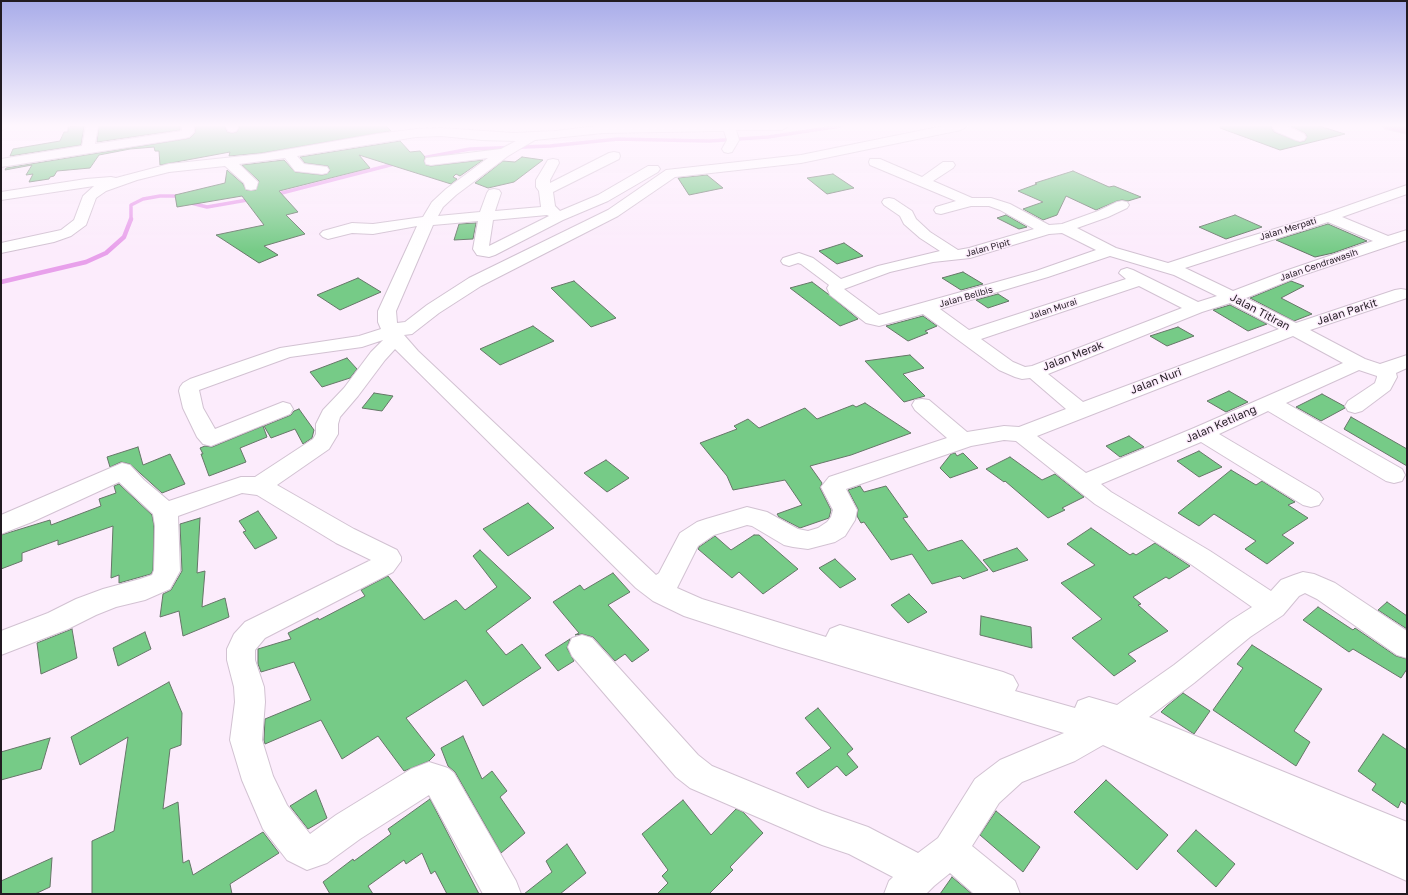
<!DOCTYPE html>
<style>
body{margin:0}
#map{position:relative;width:1408px;height:895px;overflow:hidden;background:#fcecfc;font-family:"Golos Text",sans-serif}
canvas{display:block}
.frame{position:absolute;inset:0;border:2px solid #211b21;pointer-events:none}
</style>
<div id="map">
<canvas width="1408" height="895"></canvas>
<div class="frame"></div>
</div>
<script>
const context = document.querySelector('canvas').getContext('2d');
context.lineJoin = 'round';
const shape = rows => new Path2D(rows.map(r => 'M' + r).join(''));
function stroke(path, color, width, dash) { context.strokeStyle = color; context.lineWidth = width; context.lineCap = dash ? 'butt' : 'round'; context.setLineDash(dash || []); context.stroke(path); }
function paint(path, color) { context.fillStyle = color; context.fill(path, 'evenodd'); }
function write(font, color, halo, rows, align = 'center') {
  context.font = font + ' "Golos Text",sans-serif'; context.lineWidth = 3; context.setLineDash([]); context.textBaseline = 'middle'; context.strokeStyle = halo; context.fillStyle = color; for (const [text, x, y, turn = 0] of rows) {
    context.save(); context.translate(x, y); context.rotate((+turn || 0) * Math.PI / 180); context.textAlign = isNaN(turn) ? turn : align; if (halo) context.strokeText(text, 0, 0); context.fillText(text, 0, 0); context.restore();
  }
}
stroke(shape([
 [417,159,470,149,550,146,618,139,709,141,768,137,841,126],
 [274,195,398,163],
 [131,220,131,205,143,199,160,196,176,196,187,202,207,207,253,199]
]), '#e8a0eb', 3.5);
stroke(shape([
 [1,282,86,262,106,253,124,237,131,219]
]), '#e8a0eb', 4.5);
const building = shape([
 [77,126,84,126,81,145,10,156,13,149,60,141,64,132,68,132,68,127,77,126],
 [99,126,180,126,180,130,97,142,99,126],
 [196,126,225,126,227,132,232,133,237,132,240,126,386,126,391,131,262,153,229,156,230,152,160,165,159,151,155,151,154,147,130,149,99,155,90,168,57,171,54,176,50,177,49,179,29,182,33,174,26,175,32,165,5,170,6,168,185,139,190,138,195,133,196,126],
 [1220,126,1272,126,1272,129,1274,132,1300,142,1305,141,1307,136,1305,133,1291,126,1319,126,1345,134,1280,150,1220,128,1220,126],
 [400,141,410,152,420,151,425,157,424,161,426,165,431,166,483,160,460,176,456,174,453,177,457,179,451,184,359,155,370,168,279,191,298,212,286,215,305,234,264,246,278,255,259,263,216,235,264,225,242,196,177,207,175,195,225,183,227,170,243,184,246,190,256,190,259,181,242,165,284,160,295,172,322,175,327,174,330,171,328,166,305,163,300,157,400,141],
 [522,157,543,160,514,182,488,188,475,183,503,161,515,162,522,157],
 [1073,171,1109,187,1114,186,1141,197,1128,201,1122,200,1117,201,1096,210,1066,196,1057,215,1043,220,1023,209,1043,202,1018,191,1037,184,1035,183,1073,171],
 [833,174,854,188,827,194,807,178,833,174],
 [707,175,723,188,689,195,678,178,707,175],
 [1006,215,1027,227,1019,229,997,218,1006,215],
 [1235,215,1262,227,1226,239,1199,227,1235,215],
 [476,223,473,239,454,240,459,224,476,223],
 [1328,224,1367,241,1333,253,1315,257,1276,240,1328,224],
 [844,243,863,256,837,264,819,251,844,243],
 [963,272,983,284,961,290,942,278,963,272],
 [358,278,381,292,340,310,317,295,358,278],
 [574,281,616,318,591,327,551,288,574,281],
 [1291,281,1304,286,1281,298,1312,314,1294,321,1250,298,1291,281],
 [812,282,828,294,858,319,840,326,790,288,812,282],
 [998,294,1009,301,988,308,976,300,998,294],
 [1230,305,1267,324,1248,331,1213,310,1230,305],
 [923,316,937,326,925,331,928,333,908,341,886,326,923,316],
 [533,326,554,341,500,365,480,349,533,326],
 [1178,327,1194,336,1167,346,1150,336,1178,327],
 [910,355,924,368,903,374,925,396,904,402,865,361,910,355],
 [347,358,357,369,350,378,322,387,310,372,347,358],
 [1229,391,1248,402,1226,412,1207,401,1229,391],
 [374,393,393,396,382,411,362,408,374,393],
 [1322,394,1344,406,1345,408,1321,421,1296,407,1322,394],
 [865,403,911,433,851,455,810,466,822,483,820,488,831,510,829,518,800,528,779,517,777,514,802,505,785,480,733,490,727,476,700,443,737,429,734,426,748,419,759,428,805,408,817,419,853,405,856,407,865,403],
 [299,409,314,430,312,438,303,444,295,429,271,438,264,426,291,415,294,411,299,409],
 [1351,417,1407,449,1407,466,1344,429,1351,417],
 [263,426,267,437,240,448,246,462,209,476,201,454,203,454,200,448,205,446,212,447,263,426],
 [1129,436,1144,447,1120,457,1106,446,1129,436],
 [138,447,143,465,170,454,185,484,162,493,130,464,121,462,110,467,107,457,138,447],
 [1199,451,1222,467,1199,477,1177,461,1199,451],
 [955,453,957,456,963,453,978,468,950,478,940,468,951,454,955,453],
 [1010,457,1042,480,1055,474,1084,497,1062,508,1065,510,1048,518,1005,481,1004,482,986,469,1010,457],
 [606,460,629,478,607,492,584,473,606,460],
 [1231,470,1256,485,1262,481,1295,502,1288,505,1308,518,1282,535,1294,543,1267,564,1245,549,1256,541,1214,514,1199,526,1178,513,1231,470],
 [119,484,152,515,154,526,153,570,151,574,119,583,119,575,111,578,113,526,58,545,58,540,22,553,22,561,1,569,1,535,50,520,51,525,101,506,99,499,116,493,114,486,119,484],
 [860,486,864,492,886,486,908,517,903,518,928,551,962,540,988,570,963,579,960,576,932,584,912,554,891,560,864,522,861,523,857,516,858,509,848,490,860,486],
 [528,503,554,528,508,556,483,529,528,503],
 [258,511,277,538,255,549,243,532,246,531,239,521,258,511],
 [200,518,197,573,205,571,202,607,225,598,229,617,183,636,179,611,160,617,163,594,171,590,182,571,180,524,200,518],
 [1091,528,1130,555,1133,553,1136,555,1155,543,1190,566,1169,579,1166,577,1133,597,1141,604,1138,605,1168,631,1128,654,1136,661,1114,676,1072,638,1102,619,1061,583,1095,565,1067,544,1091,528],
 [754,535,759,535,798,569,763,594,739,572,732,578,698,549,699,547,715,536,731,550,754,535],
 [1017,548,1028,560,993,572,983,560,1017,548],
 [480,550,531,598,486,631,506,655,522,644,541,668,483,706,466,680,406,718,435,755,429,761,404,771,378,736,342,759,321,720,265,744,264,740,265,719,311,700,294,662,261,672,258,664,258,649,291,639,288,633,318,618,319,620,365,596,361,590,388,576,424,620,456,600,465,610,497,587,473,556,480,550],
 [835,559,856,579,840,588,819,568,835,559],
 [613,573,630,592,608,605,649,650,632,662,625,654,615,661,593,637,582,634,575,635,579,633,553,602,580,585,584,590,613,573],
 [909,594,927,612,908,623,891,605,909,594],
 [1387,602,1407,616,1407,629,1378,610,1387,602],
 [1318,607,1353,630,1355,628,1396,656,1407,659,1407,669,1401,678,1353,649,1349,652,1303,620,1318,607],
 [981,616,1031,627,1032,648,980,635,981,616],
 [72,629,77,658,41,674,37,643,72,629],
 [145,632,151,649,118,666,113,648,145,632],
 [570,639,567,648,574,661,558,671,545,655,570,639],
 [1252,645,1322,689,1294,731,1310,742,1296,766,1213,710,1243,668,1237,664,1252,645],
 [169,682,182,713,181,745,170,749,163,809,178,802,183,863,189,860,193,875,263,832,279,853,230,884,232,894,92,894,92,841,114,831,128,737,80,765,71,737,169,682],
 [1183,693,1210,711,1194,734,1161,712,1167,706,1183,693],
 [818,708,853,749,847,754,858,767,846,776,837,766,808,788,796,773,831,748,805,718,818,708],
 [1383,734,1407,750,1407,805,1401,801,1398,808,1372,790,1376,784,1358,771,1383,734],
 [463,736,482,779,492,771,507,791,500,797,525,833,501,853,455,772,448,766,441,748,463,736],
 [50,738,41,769,1,780,1,752,50,738],
 [1106,780,1168,835,1137,870,1074,812,1106,780],
 [316,790,327,818,308,829,290,806,316,790],
 [430,799,479,894,447,894,435,871,431,874,422,853,406,864,404,860,368,886,373,894,330,894,323,882,353,859,354,861,391,834,388,829,430,799],
 [683,800,711,835,736,809,743,812,763,833,730,867,733,870,709,894,657,894,668,883,662,876,668,870,642,834,683,800],
 [996,811,1040,847,1023,872,980,835,996,811],
 [1196,830,1235,864,1216,887,1177,851,1196,830],
 [567,844,586,873,560,894,524,894,552,872,546,861,567,844],
 [52,858,50,887,35,894,1,894,1,881,52,858],
 [952,877,972,894,940,894,952,877]
]);
paint(building, '#76cb87');
stroke(building, '#667668', 1);
const minor = shape([
 [1,126,9,126,3,130,1,130,1,126],
 [86,126,98,126,95,144,182,131,182,126,194,126,194,132,189,137,185,138,1,167,1,159,82,146,86,126],
 [226,126,238,126,238,128,236,131,232,132,228,131,226,126],
 [597,126,788,126,782,130,736,130,739,140,732,152,728,153,724,152,722,149,727,140,724,131,603,133,535,140,508,156,456,195,443,207,438,216,480,212,487,193,489,190,494,189,499,190,501,193,495,211,541,207,539,191,536,187,536,180,548,160,553,159,558,160,559,163,550,180,550,183,609,153,614,152,619,153,620,156,619,159,553,192,555,206,560,211,598,195,648,166,658,166,660,169,658,172,608,201,563,220,495,255,489,257,477,255,473,249,478,221,433,225,396,311,397,323,405,322,427,305,469,278,608,210,666,170,801,155,943,126,967,126,961,130,801,163,675,177,618,216,481,286,439,313,412,334,404,335,418,351,656,575,659,573,680,533,697,522,706,519,747,507,767,512,798,529,808,531,818,528,827,522,831,517,833,510,821,487,829,477,947,438,915,410,912,405,915,400,922,399,929,400,967,432,1004,426,1019,427,1066,409,1030,378,1022,379,1015,377,999,370,923,314,879,326,866,323,830,295,827,288,829,285,801,264,798,263,789,266,783,264,781,261,783,258,799,253,813,258,841,279,878,266,940,251,920,238,904,224,900,216,884,205,882,202,884,199,889,198,894,199,912,211,916,219,930,232,958,250,969,248,1034,229,1000,210,989,206,971,206,941,214,936,213,934,210,936,207,956,201,870,165,869,162,870,159,880,159,922,177,943,162,953,162,955,165,953,168,933,181,972,198,991,198,1010,204,1049,225,1062,224,1098,211,1117,202,1122,201,1127,202,1129,205,1127,208,1108,217,1077,228,1116,248,1168,263,1235,241,1324,214,1407,185,1407,194,1342,217,1388,236,1407,230,1407,240,1300,276,1246,298,1296,323,1395,290,1401,289,1407,290,1407,298,1310,330,1365,359,1380,364,1407,355,1407,368,1396,373,1397,377,1390,390,1362,411,1355,413,1348,411,1345,406,1348,401,1375,383,1377,377,1377,376,1359,370,1286,403,1402,469,1405,475,1402,481,1394,483,1386,481,1268,411,1219,434,1319,493,1323,499,1319,505,1311,507,1303,505,1201,442,1101,484,1111,492,1210,551,1271,591,1281,580,1294,575,1303,572,1314,574,1335,583,1407,631,1407,658,1397,655,1317,599,1305,593,1299,596,1283,615,1250,637,1194,683,1149,717,1407,822,1407,881,1103,745,1075,761,1022,782,999,803,972,846,1015,881,1020,894,974,894,950,873,934,886,926,894,884,894,889,881,893,877,849,854,822,845,690,788,676,777,572,656,568,647,572,638,582,635,592,638,698,755,712,766,822,811,868,827,918,853,938,838,975,779,1000,760,1064,733,779,647,684,616,653,601,636,588,395,349,385,360,358,396,340,417,338,424,338,434,329,449,277,485,354,529,397,550,401,557,401,561,393,572,265,638,255,650,255,660,264,687,265,702,262,740,273,776,287,805,310,834,336,815,411,769,429,762,448,768,454,773,516,881,521,894,483,894,429,795,360,839,327,863,307,870,287,860,263,829,242,780,230,740,235,702,234,687,227,660,227,649,234,634,245,622,371,560,336,543,257,495,242,493,178,516,180,571,170,589,145,600,116,607,96,615,68,629,1,655,1,631,48,613,76,599,103,589,140,579,152,575,154,570,155,526,153,514,119,482,32,522,1,534,1,515,122,463,130,465,144,480,169,501,241,477,255,477,313,439,316,434,316,424,323,410,344,388,371,352,383,340,362,347,290,357,199,390,203,408,215,429,283,402,290,404,293,409,290,414,211,446,203,444,197,437,183,408,179,391,180,387,183,383,190,379,280,348,359,336,381,329,378,322,378,311,417,226,373,234,352,233,328,239,323,237,320,234,323,231,352,223,373,224,423,217,432,202,446,189,488,158,431,165,426,164,425,161,426,158,501,149,516,141,482,140,441,136,416,137,297,156,304,164,327,167,329,170,327,173,322,174,295,171,285,158,239,164,258,182,256,189,251,190,246,189,244,183,225,166,169,172,137,180,106,191,96,198,86,225,71,236,54,242,1,253,1,243,61,230,74,220,83,196,94,186,1,200,1,192,86,179,111,177,116,178,169,164,262,154,377,134,416,129,441,128,513,133,555,131,597,126],
 [547,215,549,216,489,246,493,220,547,215],
 [1328,222,1373,241,1288,270,1233,291,1185,268,1328,222],
 [1062,233,1096,250,1036,271,879,315,844,289,890,272,933,262,970,258,1049,234,1062,233],
 [1110,256,1174,275,1217,296,1198,302,1133,270,1127,268,1121,270,1119,273,1126,279,969,330,940,309,1048,277,1110,256],
 [1139,286,1182,308,1032,366,1025,367,1013,362,981,339,1139,286],
 [1230,303,1279,329,1083,402,1048,374,1202,312,1230,303],
 [1293,336,1343,363,1194,428,1086,473,1037,436,1293,336],
 [1004,440,1016,441,1095,504,1192,565,1252,607,1230,621,1174,665,1117,705,1089,697,1078,701,1075,708,1015,691,1018,685,1013,676,1003,672,840,625,830,629,826,637,702,599,677,588,698,546,714,535,747,525,752,526,784,545,793,547,808,549,835,542,845,536,855,520,857,510,846,489,971,446,1004,440],
 [1274,126,1287,126,1304,134,1306,137,1304,140,1300,141,1296,140,1275,131,1273,128,1274,126]
]);
const highway = shape([
 [1383,126,1407,126,1407,134,1385,129,1383,126]
]);
stroke(minor, '#d2c2d2', 2);
stroke(highway, '#dbdbdb', 2);
paint(minor, '#fff');
paint(highway, '#d5a1d6');
const sky = context.createLinearGradient(0, 0, 0, 251);
sky.addColorStop(0, '#a8ace9');
sky.addColorStop(0.5, '#fef6fe');
sky.addColorStop(1, '#fef6fe00');
context.fillStyle = sky;
context.fillRect(0, 0, 1408, 251);
write('9px', '#211b21', '#fcecfc', [
 ["Jalan Merpati",1288,229,-17],
 ["Jalan Pipit",988,248,-15],
 ["Jalan Cendrawasih",1319,265,-19],
 ["Jalan Belibis",966,297,-16],
 ["Jalan Murai",1053,309,-18]
]);
write('11px', '#211b21', '#fcecfc', [
 ["Jalan Titiran",1260,312,28],
 ["Jalan Parkit",1347,312,-18],
 ["Jalan Merak",1073,356,-21],
 ["Jalan Nuri",1156,381,-21],
 ["Jalan Ketilang",1221,424,-24]
]);
</script>
